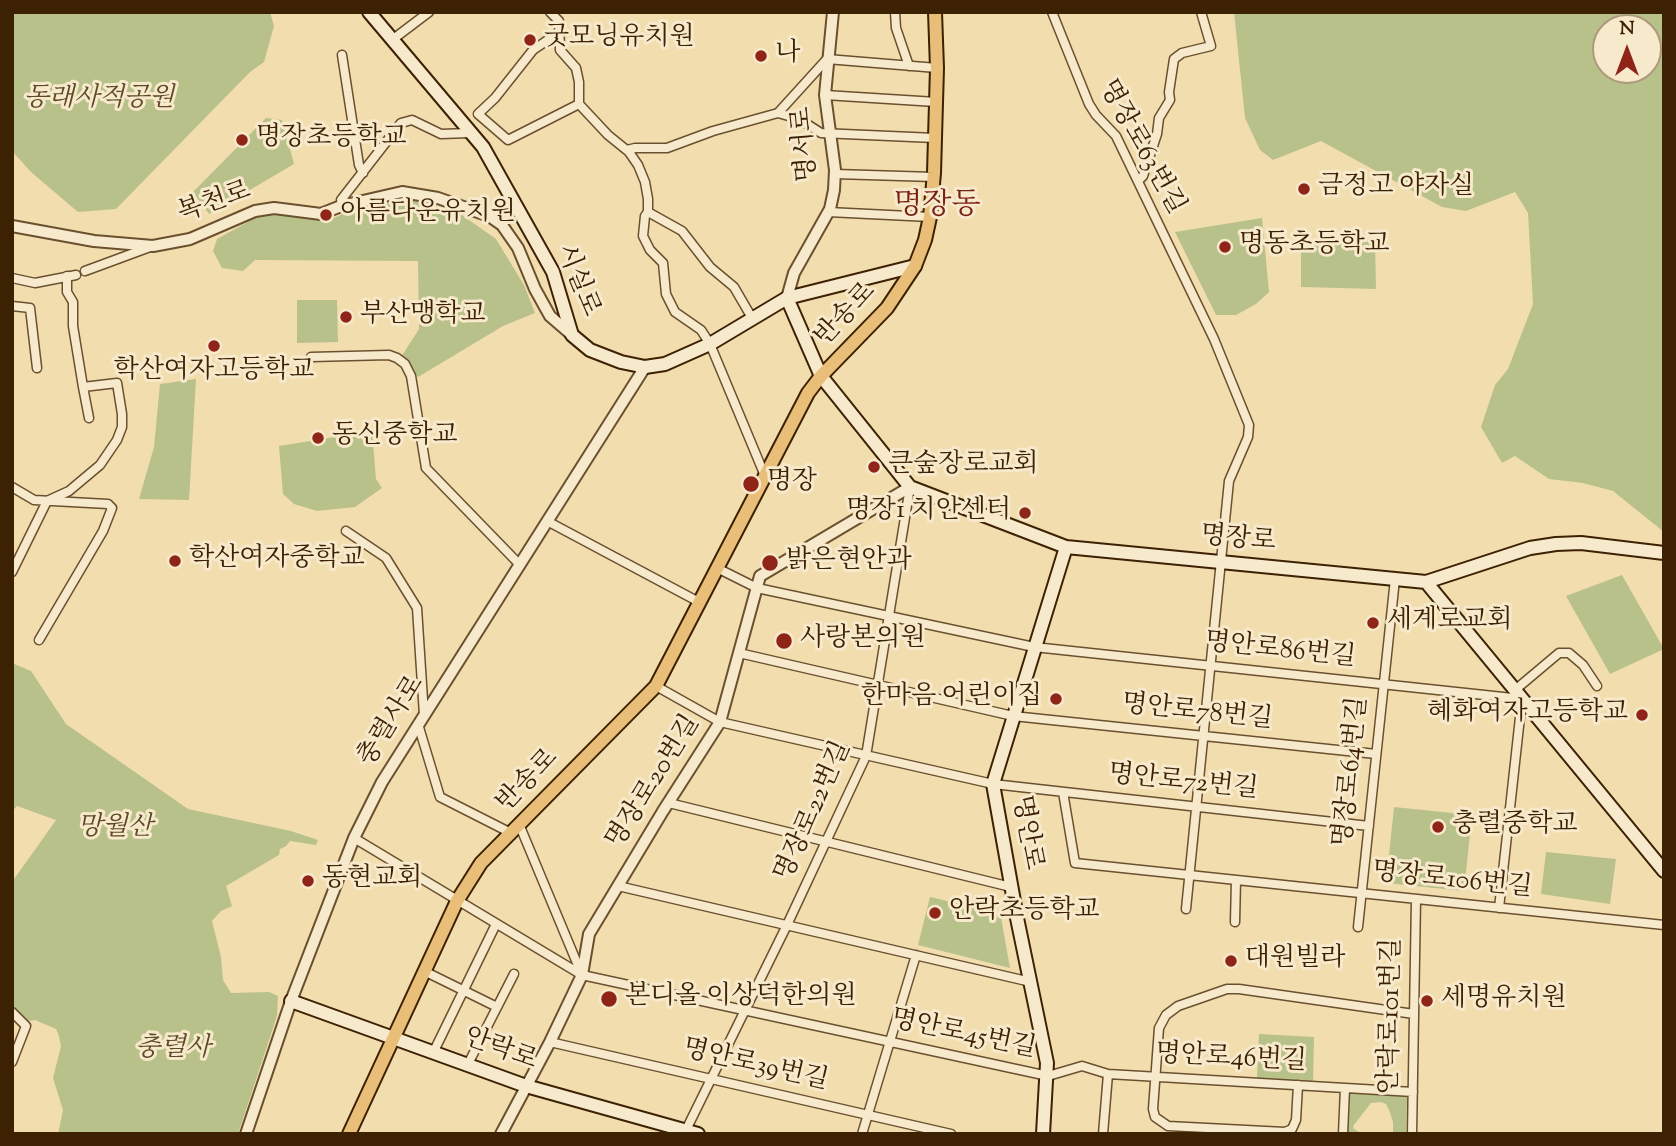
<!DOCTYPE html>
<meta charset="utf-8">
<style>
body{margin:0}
#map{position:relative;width:1676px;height:1146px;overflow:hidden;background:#f2ddaf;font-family:"Sorts Mill Goudy",serif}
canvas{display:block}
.frame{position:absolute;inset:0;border:14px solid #3d2103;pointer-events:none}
.north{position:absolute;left:1592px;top:14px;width:70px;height:70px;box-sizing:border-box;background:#f7e9cb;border:2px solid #ad997b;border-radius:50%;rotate:0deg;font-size:19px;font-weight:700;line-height:28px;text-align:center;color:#3d2103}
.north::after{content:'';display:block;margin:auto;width:24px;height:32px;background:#8f2418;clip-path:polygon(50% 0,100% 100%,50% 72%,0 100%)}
</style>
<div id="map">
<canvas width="1676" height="1146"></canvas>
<div class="frame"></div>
<div class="north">N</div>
</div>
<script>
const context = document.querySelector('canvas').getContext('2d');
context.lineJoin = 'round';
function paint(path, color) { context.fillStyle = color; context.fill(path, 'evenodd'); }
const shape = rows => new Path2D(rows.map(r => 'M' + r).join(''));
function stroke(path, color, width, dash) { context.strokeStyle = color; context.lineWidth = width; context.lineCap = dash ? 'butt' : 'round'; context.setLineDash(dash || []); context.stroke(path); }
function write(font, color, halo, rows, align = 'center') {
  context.font = font + ' "Sorts Mill Goudy","Noto Serif KR",serif'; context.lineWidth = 6; context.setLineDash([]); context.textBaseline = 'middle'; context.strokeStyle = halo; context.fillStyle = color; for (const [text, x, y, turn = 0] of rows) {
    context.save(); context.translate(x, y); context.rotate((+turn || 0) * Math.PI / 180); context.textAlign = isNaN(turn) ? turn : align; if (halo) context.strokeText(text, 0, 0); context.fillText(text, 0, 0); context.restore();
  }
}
paint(shape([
 [12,12,270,12,274,26,264,62,250,72,116,209,78,212,31,172,12,151],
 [1234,12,1664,12,1664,532,1613,491,1583,483,1549,479,1515,456,1502,463,1481,427,1495,385,1508,369,1533,304,1528,213,1515,192,1466,211,1442,207,1321,141,1273,160,1260,150,1245,118],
 [1606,28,1648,28,1648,70,1606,70],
 [266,118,282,120,294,164,209,214,193,192],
 [398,198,437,205,459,213,496,239,524,285,535,313,503,326,418,377,401,357,419,329,418,261,255,260,243,271,222,268,213,251,217,239,262,214,334,218,358,207],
 [1262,218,1269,292,1256,304,1236,315,1216,315,1175,232],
 [1301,240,1375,242,1376,289,1301,287],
 [297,300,337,300,338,342,297,343],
 [196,379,189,500,139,499,154,447,160,384],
 [372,431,376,479,382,488,355,507,317,511,294,504,283,494,279,446],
 [1622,575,1664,649,1610,674,1566,596],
 [12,663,31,671,66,724,188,809,291,831,318,840,316,845,290,841,286,846,280,849,279,855,226,886,232,906,221,911,212,921,221,957,223,980,231,993,269,992,278,996,277,1016,238,1134,58,1134,63,1110,53,1078,61,1046,59,1036,56,1029,35,1020,28,1021,12,1009,12,882,56,820,17,806,12,812],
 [1394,807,1472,815,1464,891,1386,883],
 [1546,852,1616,859,1610,904,1541,894],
 [930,897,995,912,1001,917,1010,968,918,945],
 [1259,1034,1314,1037,1313,1083,1257,1079],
 [1346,1090,1398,1094,1407,1097,1406,1134,1393,1134,1393,1122,1389,1110,1386,1104,1381,1102,1371,1103,1353,1126,1354,1129,1363,1134,1345,1134]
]), '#b9c18b');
const minor = shape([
 [550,12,559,21,560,50,576,68,579,82,579,104,608,135,629,152,638,165,645,182,648,199,648,212,645,216,643,236,650,250,663,263,666,294,675,312,701,330,710,344,765,476],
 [895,12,896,28,909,66],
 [1052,12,1089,104,1096,115,1116,136,1214,339,1249,425,1248,437,1229,481,1186,909],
 [558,33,533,50,495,98,478,114,508,140,579,104],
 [392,40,429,12],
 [342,55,359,165,363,173],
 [825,95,936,102],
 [778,113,827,59,937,68],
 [627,150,635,148,667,148,713,131,778,113,799,119,821,133,935,138],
 [835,174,934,177],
 [1138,181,1143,176,1157,134,1159,118,1170,100,1169,92,1174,59,1182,53,1211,46,1201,12],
 [343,205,341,200,401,123,412,120,441,134,470,133],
 [648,212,682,231,710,267,734,287,752,318],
 [828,212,930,217],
 [85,271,150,247],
 [12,278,35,283,76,275],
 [12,306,30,308,37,368],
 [311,357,389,355,397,358,405,364,411,376,426,468,520,565],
 [83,387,89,418],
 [12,487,34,500,108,504,112,508,103,531,39,640],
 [547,521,699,602],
 [346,531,386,558,417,608,424,715],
 [717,568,757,588,1034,647,1522,699,1499,908],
 [12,572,47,501,69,491,100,465,117,440,122,427,122,414,117,383,83,387,73,326,73,302,67,292,67,276],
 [739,653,1013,716,1376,754],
 [656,686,720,722,993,784,1369,826],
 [1515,690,1559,653,1569,653,1583,665,1597,686],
 [418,724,440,797,511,833],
 [1063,792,1075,863,1664,925],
 [669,803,1011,887],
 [519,824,582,975],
 [354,838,582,975,1048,1076,1082,1066,1108,1074,1413,1092],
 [618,886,1031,982],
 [1235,922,1236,880],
 [1358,927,1395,579],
 [424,971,497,1007],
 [12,1012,26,1026,12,1062],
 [550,1042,951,1134],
 [434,1051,496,924],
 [468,1064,514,974],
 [1298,1085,1296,1120,1292,1129,1285,1132,1168,1126,1155,1117,1153,1109,1159,1028,1166,1015,1178,1006,1227,989,1239,989,1414,1014],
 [685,1132,787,925,866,756,910,487],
 [862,1134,916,955],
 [1103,1134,1108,1074],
 [1343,1134,1345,1088],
 [1412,1134,1416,899]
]);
const tertiary = shape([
 [12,226,94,241,153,246,190,239,255,211,274,208,321,214,341,206,402,192,438,198,489,216,502,225,518,248,535,289,550,316,572,335],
 [787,298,794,273,830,209,834,190,835,170,825,95,833,12],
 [246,1134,291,1001,354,838,382,782,645,367],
 [501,1134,550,1042,582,975,589,934,663,811,720,722,760,576,910,487]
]);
const secondary = shape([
 [369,12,483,147,553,272,572,335,590,350,621,362,645,367,665,364,710,344,787,298,915,266],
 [787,298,821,376,910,487,1066,547,1426,582,1530,548,1556,544,1581,543,1664,553],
 [1426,582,1664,871],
 [291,1001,526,1086,698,1134],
 [1043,1134,1047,1063,1017,918,993,784,1066,547]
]);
const primary = shape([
 [349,1134,457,901,481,863,656,686,808,393,821,376,887,308,915,266,925,240,930,217,934,173,937,68,935,12]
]);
stroke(minor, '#6a502e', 11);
stroke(tertiary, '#6a502e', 14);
stroke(secondary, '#3d2103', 16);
stroke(primary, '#3d2103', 16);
stroke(minor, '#f7e9cb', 8);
stroke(tertiary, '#f7e9cb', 10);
stroke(secondary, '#f7e9cb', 12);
stroke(primary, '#e9be78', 12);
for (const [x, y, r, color] of [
 [530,40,7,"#8f2418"],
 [761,56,7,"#8f2418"],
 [242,140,7,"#8f2418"],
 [1304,189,7,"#8f2418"],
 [326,215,7,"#8f2418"],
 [1225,247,7,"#8f2418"],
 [346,317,7,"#8f2418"],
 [214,346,7,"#8f2418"],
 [318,438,7,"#8f2418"],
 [874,467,7,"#8f2418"],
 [751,484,9,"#8f2418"],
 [1025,513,7,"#8f2418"],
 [175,561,7,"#8f2418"],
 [770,563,9,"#8f2418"],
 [1373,623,7,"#8f2418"],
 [784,641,9,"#8f2418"],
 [1056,699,7,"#8f2418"],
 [1642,715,7,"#8f2418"],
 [1438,827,7,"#8f2418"],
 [308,881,7,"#8f2418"],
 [935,913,7,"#8f2418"],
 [1231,961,7,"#8f2418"],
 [609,999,9,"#8f2418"],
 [1427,1001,7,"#8f2418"]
]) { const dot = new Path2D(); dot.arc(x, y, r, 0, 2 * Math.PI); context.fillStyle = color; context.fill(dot); stroke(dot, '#f7e9cb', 2.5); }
write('26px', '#3d2103', '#f7e9cb', [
 ["굿모닝유치원",544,40],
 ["나",775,56],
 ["명장초등학교",256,140],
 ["금정고 야자실",1318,189],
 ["아름다운유치원",340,215],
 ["명동초등학교",1239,247],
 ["부산맹학교",360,317],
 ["학산여자고등학교",214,373,"center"],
 ["동신중학교",332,438],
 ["큰숲장로교회",888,467],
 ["명장",767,484],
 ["명장1 치안센터",1011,513,"right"],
 ["학산여자중학교",189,561],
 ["밝은현안과",786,563],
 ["세계로교회",1387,623],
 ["사랑본의원",800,641],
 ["한마음 어린이집",1042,699,"right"],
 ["혜화여자고등학교",1628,715,"right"],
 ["충렬중학교",1452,827],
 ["동현교회",322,881],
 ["안락초등학교",949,913],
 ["대원빌라",1245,961],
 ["본디올 이상덕한의원",625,999],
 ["세명유치원",1441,1001]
], 'left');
write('italic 26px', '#5c4925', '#f7e9cb', [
 ["동래사적공원",99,101],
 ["망월산",115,830],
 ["충렬사",173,1051]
]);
write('26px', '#3d2103', '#f7e9cb', [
 ["명서로",807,144,-95],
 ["명장로63번길",1140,148,61],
 ["복천로",215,204,-19],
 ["시실로",576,281,68],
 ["반송로",847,316,-47],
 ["명장로",1238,541,5],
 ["명안로86번길",1280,652,6],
 ["명안로78번길",1197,714,6],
 ["충렬사로",393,722,-58],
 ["명장로64번길",1353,772,-84],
 ["반송로",529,782,-46],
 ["명장로20번길",655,783,-58],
 ["명안로72번길",1183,784,6],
 ["명장로22번길",815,812,-66],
 ["명안로",1025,833,80],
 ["명장로106번길",1452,882,6],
 ["안락로101번길",1393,1016,-89],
 ["명안로45번길",963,1036,12],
 ["안락로",500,1051,20],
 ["명안로46번길",1231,1060,3],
 ["명안로39번길",755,1067,13]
]);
write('30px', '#7a1f14', '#f7e9cb', [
 ["명장동",937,208]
]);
</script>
